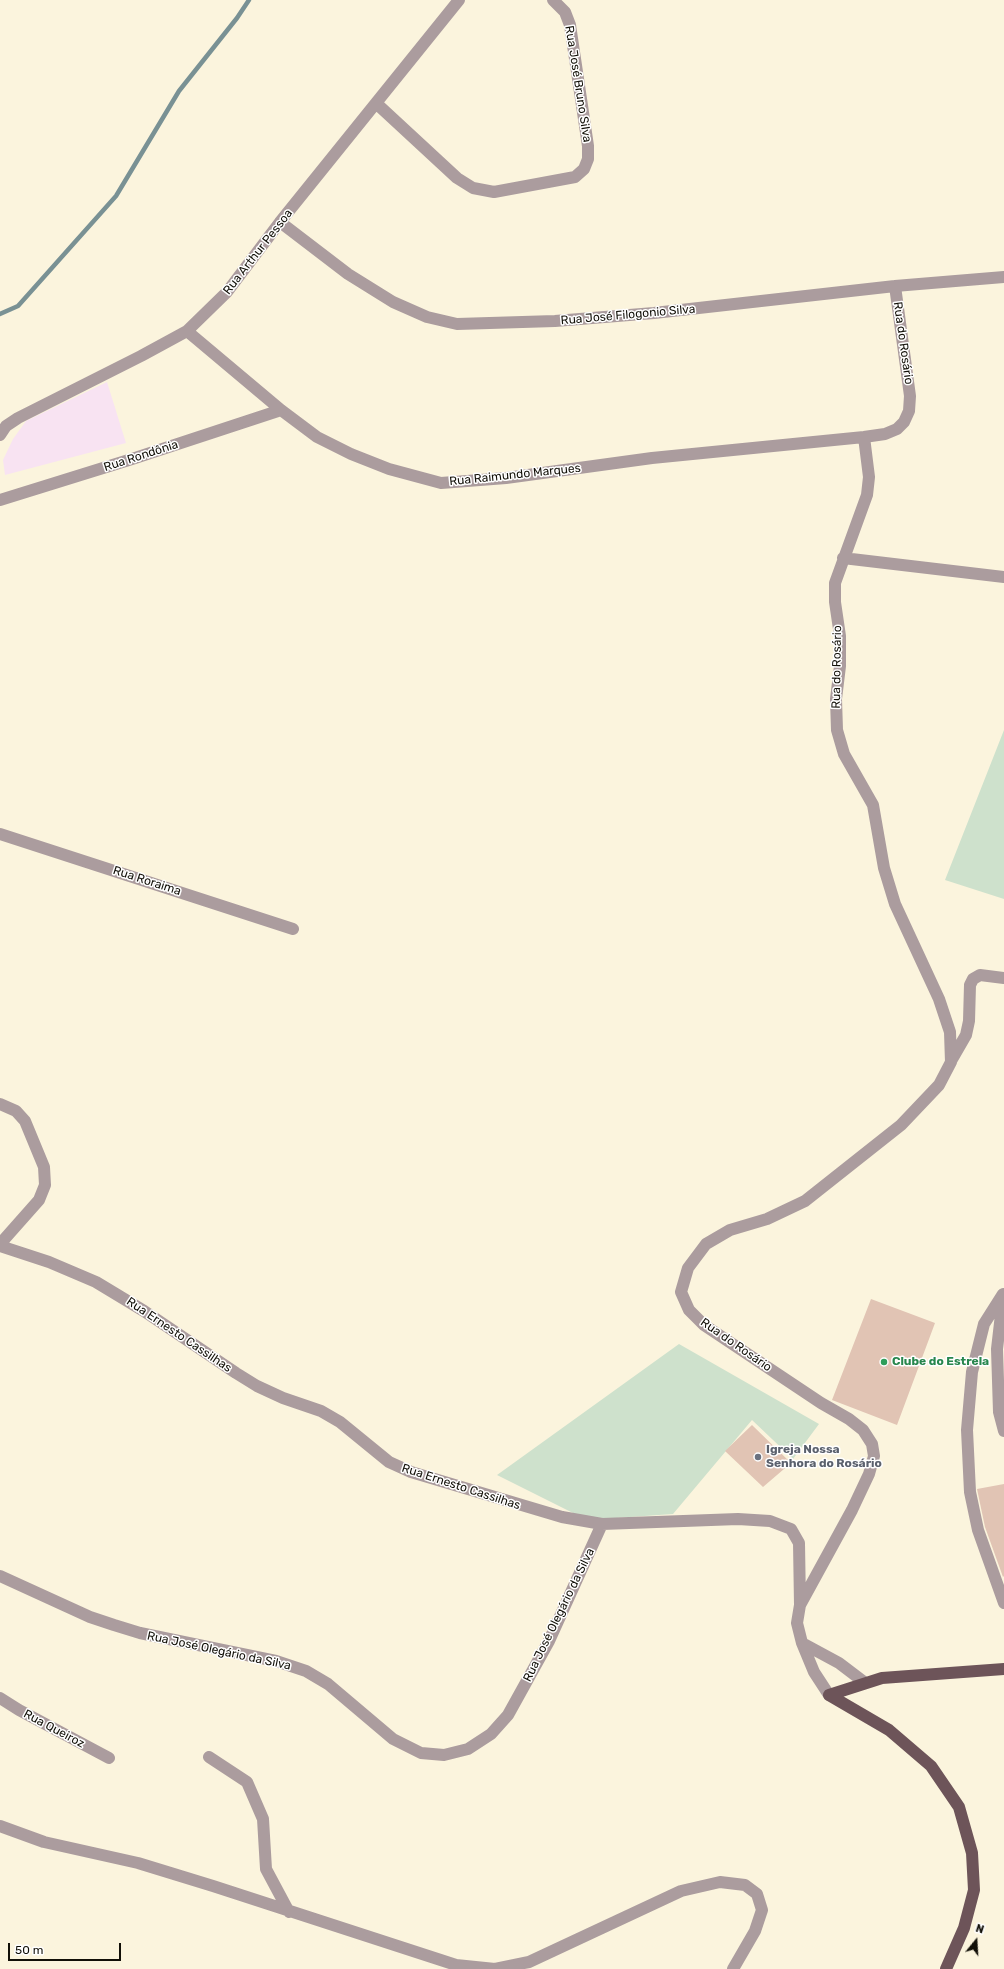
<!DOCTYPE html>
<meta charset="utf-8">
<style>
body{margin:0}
#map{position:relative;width:1004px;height:1969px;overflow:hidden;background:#fbf4dd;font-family:Rubik,sans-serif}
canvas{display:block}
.north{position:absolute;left:956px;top:1921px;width:40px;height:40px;-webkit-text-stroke:3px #fff;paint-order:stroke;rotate:18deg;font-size:11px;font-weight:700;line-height:16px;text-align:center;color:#110f07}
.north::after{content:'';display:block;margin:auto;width:14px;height:18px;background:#110f07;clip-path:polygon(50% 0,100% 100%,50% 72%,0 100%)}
.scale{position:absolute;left:8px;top:1943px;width:113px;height:18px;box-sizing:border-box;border:2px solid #110f07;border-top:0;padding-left:5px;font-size:12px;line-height:14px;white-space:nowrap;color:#110f07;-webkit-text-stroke:3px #fff;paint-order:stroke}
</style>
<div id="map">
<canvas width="1004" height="1969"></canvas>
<div class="north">N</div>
<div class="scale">50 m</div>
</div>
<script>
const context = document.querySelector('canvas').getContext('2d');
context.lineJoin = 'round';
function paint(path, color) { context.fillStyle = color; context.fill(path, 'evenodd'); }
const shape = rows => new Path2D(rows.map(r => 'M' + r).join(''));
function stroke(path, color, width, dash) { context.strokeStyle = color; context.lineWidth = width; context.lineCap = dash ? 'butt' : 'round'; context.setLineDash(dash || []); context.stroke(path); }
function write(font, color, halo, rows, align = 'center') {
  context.font = font + ' Rubik,sans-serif'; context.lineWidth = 3; context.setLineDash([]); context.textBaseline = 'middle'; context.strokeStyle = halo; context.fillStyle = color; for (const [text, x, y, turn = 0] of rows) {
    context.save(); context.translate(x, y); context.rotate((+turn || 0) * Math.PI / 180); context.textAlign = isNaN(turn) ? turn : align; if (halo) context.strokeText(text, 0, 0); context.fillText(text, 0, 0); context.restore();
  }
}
paint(shape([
 [107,382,126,443,5,475,3,460,13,439,26,421]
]), '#f8e3f2');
paint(shape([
 [1004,730,1004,899,945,880],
 [679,1344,819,1424,793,1459,752,1420,673,1514,587,1520,497,1475]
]), '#cee1cc');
stroke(shape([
 [0,314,18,306,116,196,179,91,237,18,249,0]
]), '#799194', 4.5);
paint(shape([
 [871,1299,935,1323,897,1425,832,1400],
 [752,1425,791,1463,763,1487,725,1451],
 [1004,1484,1004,1576,1003,1577,985,1527,977,1489]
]), '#e1c4b4');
stroke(shape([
 [377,104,457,178,473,188,494,192,575,177,584,169,588,159,588,146,570,25,565,12,553,0],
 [280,222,348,274,393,302,427,317,457,324,555,321,654,313,895,286,1004,277],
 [187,331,281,410,317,437,351,454,389,469,441,483,506,478,652,458,864,437,885,434,897,429,904,422,909,411,910,396,895,286],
 [0,435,6,426,18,418,141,356,187,331,227,292,280,222,459,0],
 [0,500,132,459,281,410],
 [843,558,1004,577],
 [0,834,293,929],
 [951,1061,966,1035,969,1021,970,985,973,979,980,975,1004,978],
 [0,1104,16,1111,25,1121,44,1167,45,1185,39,1200,0,1244],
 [0,1246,49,1262,96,1282,144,1311,236,1373,257,1386,283,1398,321,1411,340,1422,389,1462,411,1472,562,1517,602,1524,738,1519,770,1521,791,1529,799,1543,800,1605,797,1623,802,1643,814,1672,829,1695],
 [1003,1294,984,1324,972,1372,967,1430,970,1492,978,1530,1004,1603],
 [1003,1297,997,1349,999,1412,1004,1431],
 [0,1576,90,1617,114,1625,140,1633,276,1661,306,1671,328,1684,393,1739,421,1753,444,1755,468,1749,491,1734,508,1715,549,1641,602,1524],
 [800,1605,852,1510,869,1474,874,1456,872,1444,863,1430,849,1419,821,1403,704,1325,689,1310,681,1292,688,1268,706,1244,730,1230,767,1219,805,1201,901,1125,939,1085,951,1062,950,1032,939,999,895,904,884,868,873,805,844,754,837,730,836,699,840,666,840,636,835,602,835,583,867,495,869,477,864,437],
 [802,1643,839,1663,864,1682],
 [0,1698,19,1710,109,1758],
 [209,1757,247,1782,263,1819,266,1869,289,1912],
 [0,1826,44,1842,138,1863,213,1886,456,1965,495,1969,529,1962,681,1891,720,1882,745,1885,757,1894,762,1910,755,1931,733,1969]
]), '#ab9c9e', 12);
stroke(shape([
 [829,1695,889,1730,931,1766,959,1807,972,1853,974,1890,964,1928,946,1969],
 [829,1695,882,1678,1004,1669]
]), '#6d5459', 12);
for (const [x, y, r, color] of [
 [884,1362,4,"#2e9e5b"],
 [758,1457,4,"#6b7280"]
]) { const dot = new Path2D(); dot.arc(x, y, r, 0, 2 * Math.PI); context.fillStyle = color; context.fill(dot); stroke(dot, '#fff', 1.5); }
write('12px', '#110f07', '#fff', [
 ["Rua José Bruno Silva",578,84,81],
 ["Rua Arthur Pessoa",258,252,-52],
 ["Rua José Filogonio Silva",628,315,-5],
 ["Rua do Rosário",903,343,82],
 ["Rua Rondônia",141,456,-18],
 ["Rua Raimundo Marques",515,475,-6],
 ["Rua do Rosário",837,667,-89],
 ["Rua Roraima",147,881,18],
 ["Rua Ernesto Cassilhas",179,1335,34],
 ["Rua do Rosário",736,1345,35],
 ["Rua Ernesto Cassilhas",461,1487,18],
 ["Rua José Olegário da Silva",559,1615,-64],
 ["Rua José Olegário da Silva",219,1651,12],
 ["Rua Queiroz",54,1729,28]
]);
write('bold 12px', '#27864d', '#fff', [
 ["Clube do Estrela",892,1362]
], 'left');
write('bold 12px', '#5b616d', '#fff', [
 ["Igreja Nossa",766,1450],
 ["Senhora do Rosário",766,1464]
], 'left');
</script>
